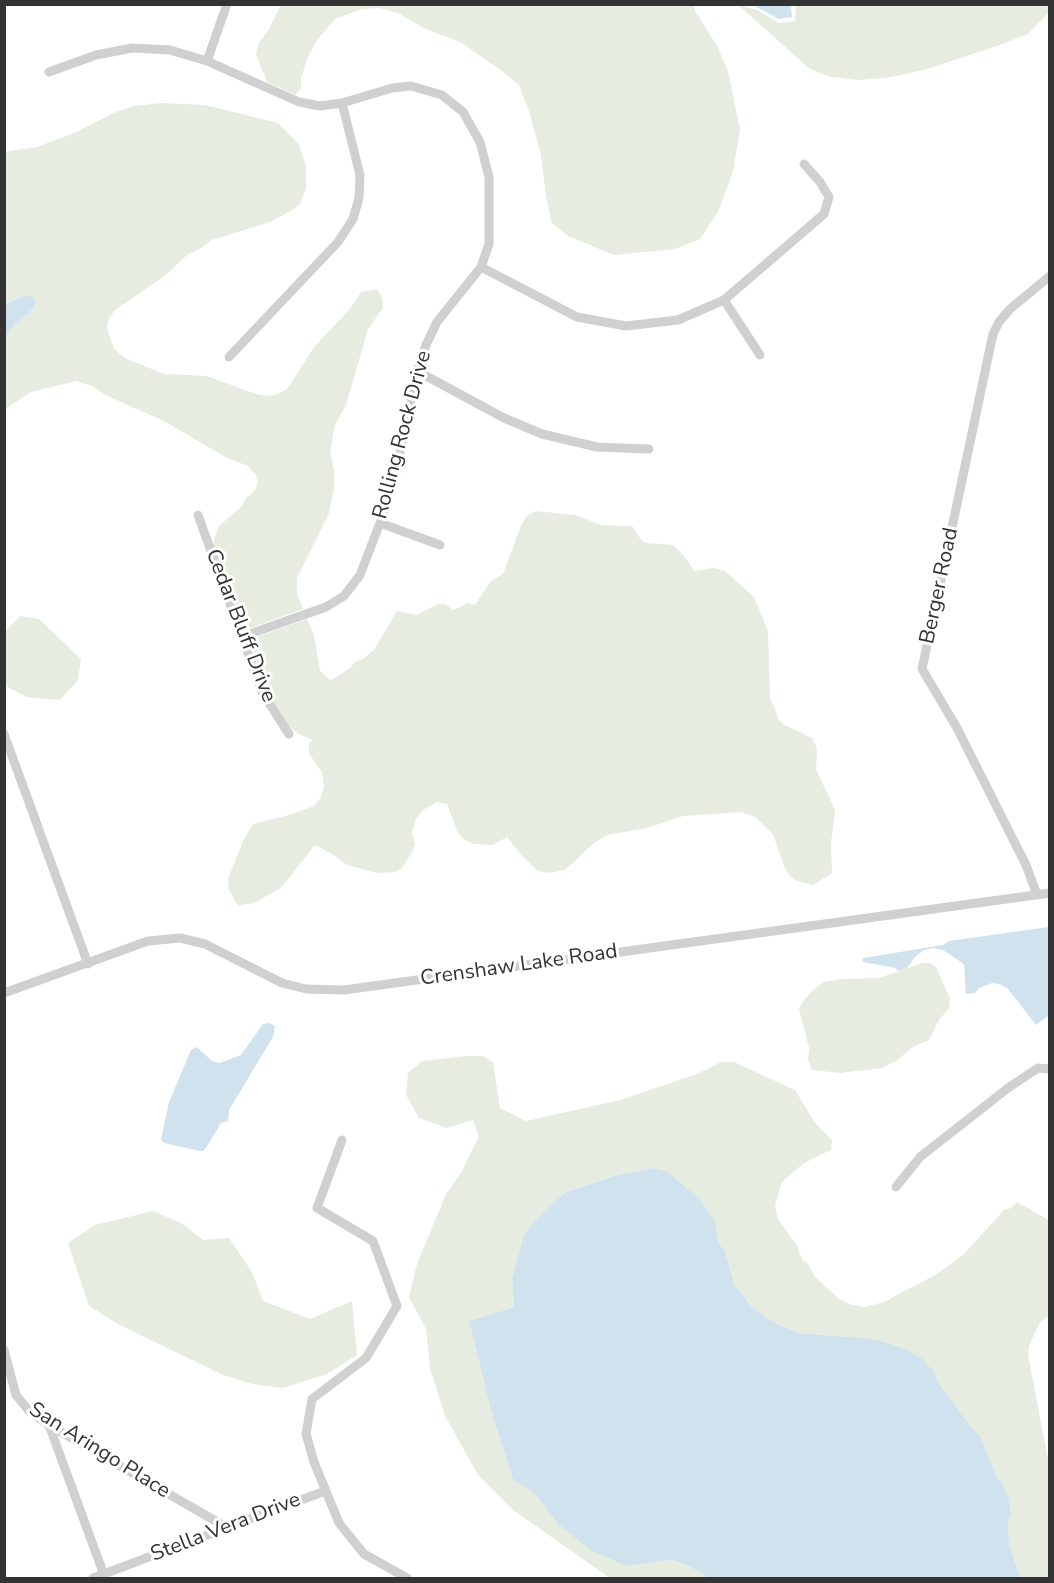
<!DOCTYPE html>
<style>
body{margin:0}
#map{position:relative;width:1054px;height:1583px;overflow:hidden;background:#fff;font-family:"Nunito Sans",sans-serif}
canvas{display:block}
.frame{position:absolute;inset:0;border:6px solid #333;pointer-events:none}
</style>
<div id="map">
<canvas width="1054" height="1583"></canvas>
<div class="frame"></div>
</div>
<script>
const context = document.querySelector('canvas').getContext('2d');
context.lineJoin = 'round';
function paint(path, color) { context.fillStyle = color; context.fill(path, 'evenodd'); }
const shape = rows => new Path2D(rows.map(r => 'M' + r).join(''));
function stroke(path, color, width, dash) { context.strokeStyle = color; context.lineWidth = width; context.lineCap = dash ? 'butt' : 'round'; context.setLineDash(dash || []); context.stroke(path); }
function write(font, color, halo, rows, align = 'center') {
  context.font = font + ' "Nunito Sans",sans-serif'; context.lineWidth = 6; context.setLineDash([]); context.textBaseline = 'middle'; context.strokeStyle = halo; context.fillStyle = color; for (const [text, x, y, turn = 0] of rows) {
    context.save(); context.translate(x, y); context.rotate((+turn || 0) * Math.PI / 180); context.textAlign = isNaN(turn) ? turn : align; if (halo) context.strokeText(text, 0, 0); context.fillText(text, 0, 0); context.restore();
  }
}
paint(shape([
 [796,4,1049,4,1050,11,1028,34,997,46,927,69,892,77,859,80,831,77,810,69,738,5,757,10,779,23,795,21],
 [281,5,694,5,695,11,717,46,728,71,740,130,733,172,718,212,700,239,675,249,614,255,568,236,552,223,546,196,541,156,530,114,519,85,502,71,462,43,426,29,398,13,379,8,362,9,335,19,317,40,308,57,301,78,301,89,295,95,267,82,256,54,259,43,269,29],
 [162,103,205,105,278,123,298,143,306,166,306,188,300,204,294,209,270,222,212,240,201,248,187,255,166,275,115,310,108,320,107,328,114,349,125,358,164,374,207,376,253,393,265,396,276,395,287,389,315,346,349,310,361,292,377,289,382,298,383,308,368,329,346,405,335,425,330,451,334,470,334,489,329,513,297,578,297,593,303,609,245,630,213,544,218,527,242,506,245,499,255,490,258,481,255,474,248,466,227,458,164,421,105,395,93,386,76,381,31,392,5,409,5,338,14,325,31,311,35,303,27,295,5,304,4,152,37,147,77,132,113,113,134,106],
 [536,511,576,515,601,525,632,526,642,541,647,543,673,545,685,557,694,571,714,568,725,571,754,597,768,631,770,698,776,712,779,720,783,724,812,738,817,748,816,769,835,810,831,843,832,873,813,885,797,881,789,875,784,866,773,834,755,817,741,812,683,816,647,828,607,835,594,843,565,870,549,873,538,871,521,855,507,837,493,845,473,844,463,839,457,831,447,804,437,802,423,810,416,819,412,832,415,844,412,852,402,868,395,872,377,873,347,865,334,855,315,845,282,887,256,902,238,906,229,890,228,879,244,839,253,824,289,815,314,806,320,799,324,787,322,772,309,754,309,743,313,740,297,733,289,726,266,690,249,640,307,619,314,635,320,671,330,680,335,678,350,668,355,662,363,659,374,650,397,611,417,615,438,604,445,604,453,610,468,603,475,605,491,581,503,574,522,523,527,516],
 [20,616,39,619,81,659,78,680,60,700,27,697,7,687,5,679,5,632],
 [922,963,930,963,936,967,950,999,949,1008,939,1020,929,1040,913,1047,896,1061,882,1068,840,1073,812,1070,808,1060,809,1048,799,1009,804,1000,814,989,824,982,844,979,879,978],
 [467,1056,483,1056,493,1062,500,1108,526,1121,620,1100,697,1074,721,1062,734,1062,795,1090,815,1123,832,1140,831,1150,804,1163,782,1182,775,1205,778,1219,797,1246,802,1259,809,1265,814,1276,839,1299,852,1305,865,1307,884,1302,937,1274,963,1255,1004,1210,1011,1208,1017,1202,1047,1219,1050,1223,1049,1316,1040,1322,1029,1346,1028,1355,1049,1464,1049,1578,1020,1578,1009,1543,1008,1523,1011,1513,1008,1494,997,1477,982,1439,965,1419,939,1384,935,1373,924,1360,908,1350,862,1338,798,1333,769,1320,751,1306,734,1284,725,1250,719,1244,715,1222,700,1199,667,1171,653,1168,617,1175,564,1193,529,1227,523,1238,512,1279,514,1307,469,1321,490,1407,513,1480,533,1492,558,1524,627,1566,672,1560,687,1565,709,1578,610,1578,513,1510,478,1475,445,1416,430,1368,426,1329,409,1297,417,1264,446,1194,461,1173,479,1136,473,1120,447,1128,419,1118,406,1095,408,1073,422,1061],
 [153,1211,181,1223,203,1240,229,1238,252,1272,263,1301,310,1319,352,1301,357,1355,327,1374,283,1388,253,1384,223,1375,120,1325,89,1306,68,1243,95,1225]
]), '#e6ecdf');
paint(shape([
 [753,5,791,5,792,17,779,19],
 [27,295,34,298,35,303,31,311,14,325,5,338,5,304],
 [1049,927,1049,1015,1036,1025,1008,989,1000,984,992,983,979,988,975,993,966,994,964,964,943,950,933,948,924,950,915,957,907,968,898,971,895,968,863,962,863,958,943,945,949,941],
 [270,1023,275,1026,273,1037,229,1110,228,1121,221,1123,206,1148,203,1151,199,1151,164,1143,161,1140,169,1102,191,1050,197,1047,212,1061,219,1063,228,1060,241,1055,263,1024],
 [653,1168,667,1171,700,1199,715,1222,719,1244,725,1250,734,1284,751,1306,769,1320,798,1333,862,1338,884,1342,908,1350,924,1360,935,1373,939,1384,965,1419,982,1439,997,1477,1008,1494,1011,1513,1008,1523,1009,1543,1020,1578,709,1578,687,1565,672,1560,627,1566,592,1551,558,1524,533,1492,513,1480,490,1407,469,1321,514,1307,512,1279,523,1238,529,1227,564,1193,617,1175]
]), '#cfe2ee');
stroke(shape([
 [207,61,227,4],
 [49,72,96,55,132,48,170,50,207,61,299,102,320,106,342,103,392,88,411,86,442,95,463,112,480,142,489,177,489,244,481,267,437,322,426,345,417,371,396,472,380,523,360,575,344,596,326,607,241,637],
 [481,267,577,317,626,326,678,320,724,300,824,214,829,197,820,182,804,164],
 [724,300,760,355],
 [229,357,338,242,353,219,359,198,360,175,342,103],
 [417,371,504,418,542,434,597,447,649,449],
 [198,515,262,692,289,734],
 [380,523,440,545],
 [4,734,88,964],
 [1037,895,1026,865,957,728,922,669,993,334,999,322,1010,309,1050,276],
 [4,993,148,941,180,938,205,944,282,983,306,989,344,990,1050,893],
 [342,1140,317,1208,373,1241,397,1306,366,1358,312,1399,306,1434,314,1462,339,1523,364,1554,407,1578],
 [896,1187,920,1157,1008,1088,1038,1068,1050,1069],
 [4,1350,16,1395,29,1411,49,1425,226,1527],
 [49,1425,104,1575],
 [93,1578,325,1491]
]), '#d0d0d0', 9);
write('21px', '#333', '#fff', [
 ["Rolling Rock Drive",403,435,-75],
 ["Berger Road",940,586,-78],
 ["Cedar Bluff Drive",240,626,69],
 ["Crenshaw Lake Road",519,966,-8],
 ["San Aringo Place",99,1451,32],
 ["Stella Vera Drive",226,1528,-21]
]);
</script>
